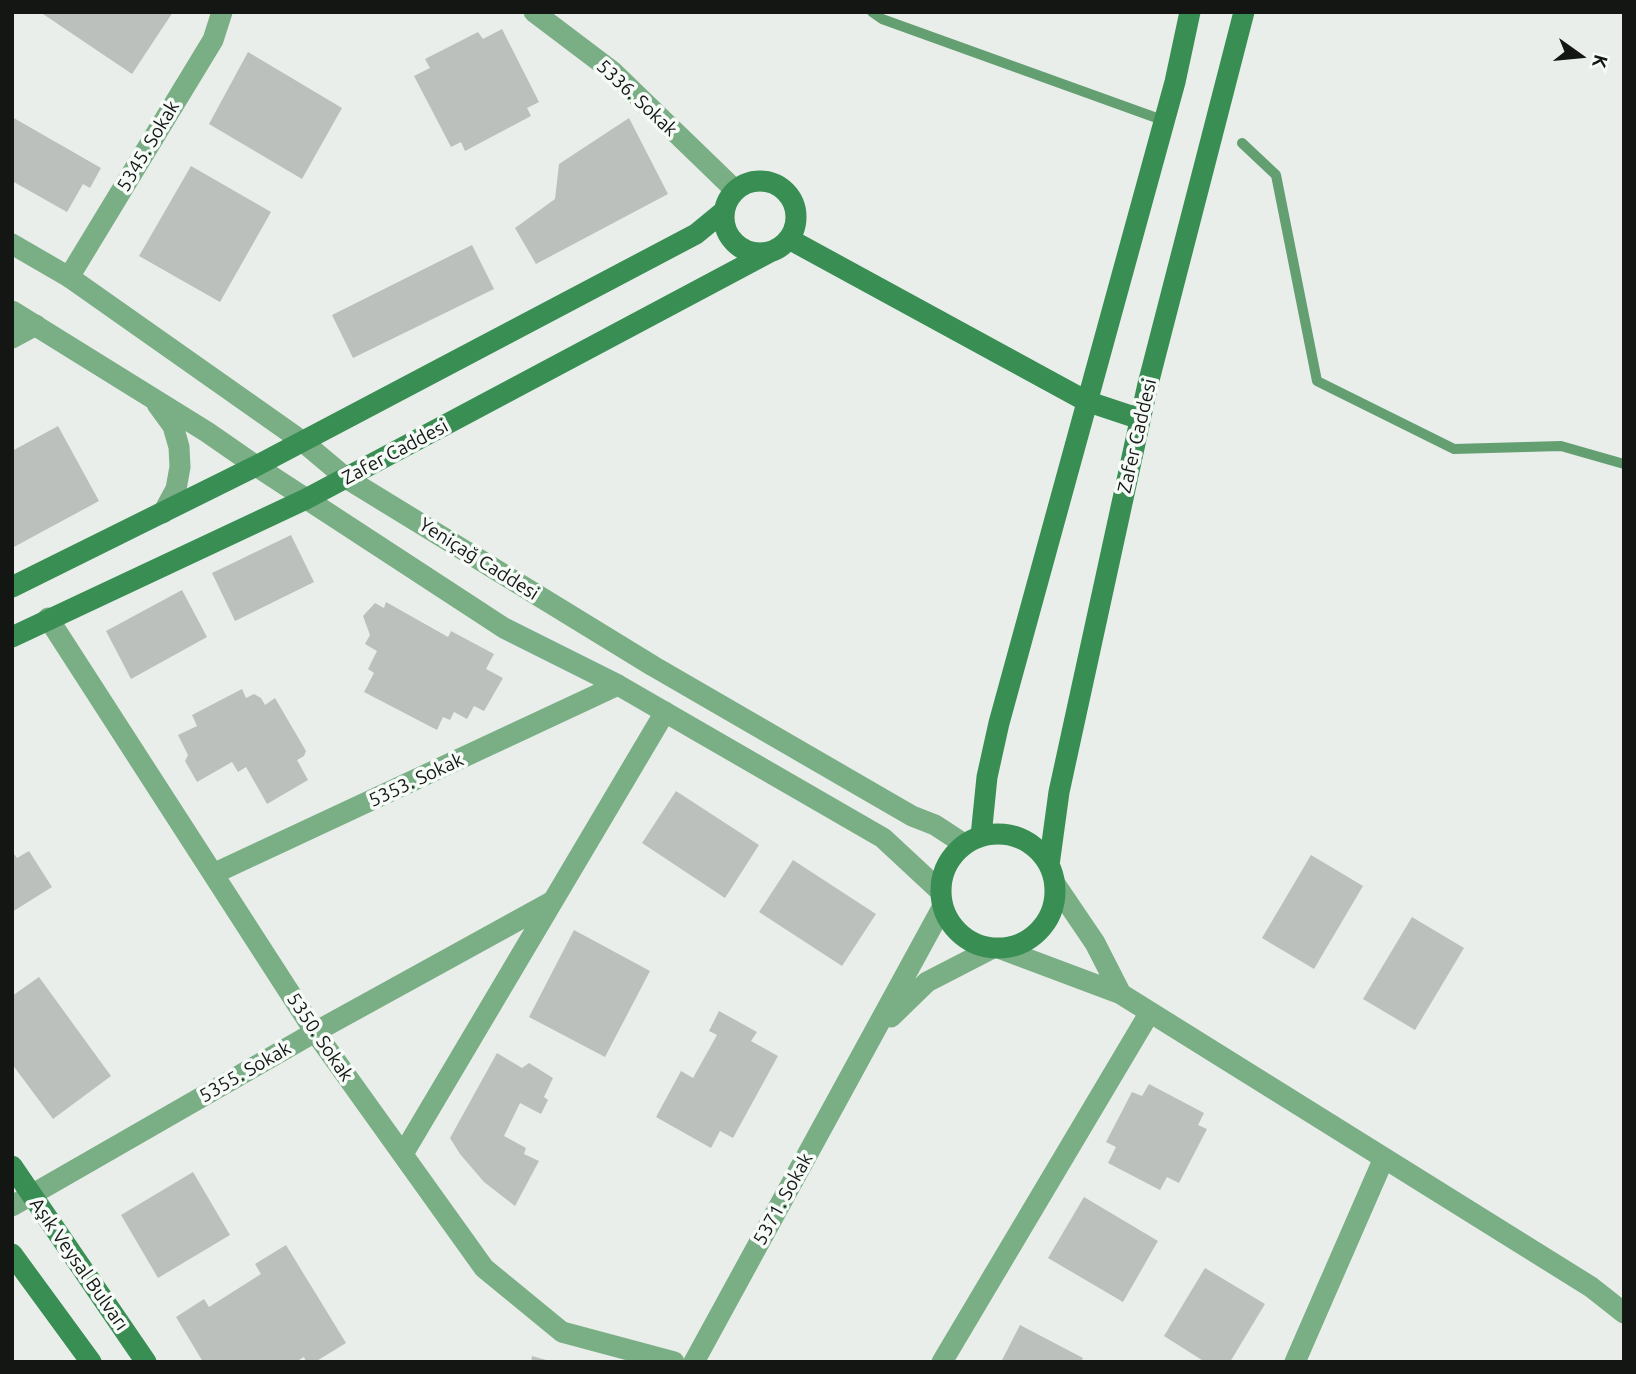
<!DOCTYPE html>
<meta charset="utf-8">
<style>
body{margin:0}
#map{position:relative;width:1636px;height:1374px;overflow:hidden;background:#e9eeea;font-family:Ubuntu,sans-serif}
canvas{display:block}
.frame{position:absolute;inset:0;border:14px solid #141614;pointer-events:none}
.north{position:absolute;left:1545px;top:21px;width:70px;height:70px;-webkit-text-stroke:5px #f6fbf7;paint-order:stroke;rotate:105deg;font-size:19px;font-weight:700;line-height:28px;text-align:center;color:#141614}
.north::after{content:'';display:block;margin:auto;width:24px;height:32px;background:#141614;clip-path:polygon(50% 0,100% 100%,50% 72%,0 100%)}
</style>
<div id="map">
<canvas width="1636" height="1374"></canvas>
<div class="frame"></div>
<div class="north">K</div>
</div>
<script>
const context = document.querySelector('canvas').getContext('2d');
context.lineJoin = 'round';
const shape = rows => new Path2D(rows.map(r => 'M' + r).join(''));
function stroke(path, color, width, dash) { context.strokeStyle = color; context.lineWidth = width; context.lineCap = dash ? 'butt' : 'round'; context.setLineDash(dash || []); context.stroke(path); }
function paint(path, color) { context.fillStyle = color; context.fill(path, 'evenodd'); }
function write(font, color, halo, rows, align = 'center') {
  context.font = font + ' Ubuntu,sans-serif'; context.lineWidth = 7; context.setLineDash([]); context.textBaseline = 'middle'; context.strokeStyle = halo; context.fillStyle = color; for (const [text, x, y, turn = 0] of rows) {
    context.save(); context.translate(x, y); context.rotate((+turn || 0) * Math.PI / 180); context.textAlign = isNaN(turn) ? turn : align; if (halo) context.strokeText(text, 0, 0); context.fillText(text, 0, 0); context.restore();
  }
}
stroke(shape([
 [872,12,882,19,1154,117],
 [1242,143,1276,175,1317,381,1454,449,1561,446,1624,464]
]), '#649f72', 10);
paint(shape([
 [40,12,173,12,132,74],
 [502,29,539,102,527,108,531,116,465,151,461,142,451,147,414,76,430,68,425,59,478,32,483,39],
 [248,52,342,108,302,179,209,124],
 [12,117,101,168,90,188,83,184,67,212,12,181],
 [629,118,668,194,536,264,515,228,555,199,559,164],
 [191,166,271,212,220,302,139,256],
 [472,245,494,289,353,358,332,315],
 [58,426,99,501,12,548,12,451],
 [291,535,314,582,235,621,212,573],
 [182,590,207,637,131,679,106,631],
 [386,602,448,637,451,631,494,654,486,669,503,678,484,711,474,706,467,719,454,712,450,720,443,717,437,730,364,692,374,673,368,669,377,651,365,644,370,635,363,616,375,603,384,608],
 [242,689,246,698,254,694,261,698,265,705,275,698,306,751,304,756,297,760,308,780,267,804,246,767,238,772,232,762,197,782,185,761,188,755,178,735,197,726,192,715],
 [676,791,759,845,725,898,642,843],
 [12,851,17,858,29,851,52,887,12,912],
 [1311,855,1363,886,1314,969,1262,938],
 [793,860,876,914,842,966,759,912],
 [1412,917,1464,948,1415,1030,1363,999],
 [574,930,650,971,605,1057,529,1017],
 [39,977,111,1076,53,1119,12,1064,12,996],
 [719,1011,757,1032,751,1041,778,1056,733,1138,720,1131,711,1148,656,1117,681,1071,693,1078,717,1035,709,1031],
 [497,1053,522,1068,529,1063,553,1078,544,1097,548,1100,541,1114,520,1103,504,1136,526,1148,524,1154,539,1161,515,1206,484,1182,460,1154,450,1138],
 [1149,1084,1204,1113,1198,1125,1207,1129,1179,1183,1167,1177,1160,1190,1108,1163,1116,1147,1106,1142,1132,1092,1142,1096],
 [193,1172,230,1235,158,1278,121,1215],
 [1084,1197,1158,1241,1123,1302,1048,1258],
 [286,1245,346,1343,315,1362,306,1362,304,1357,296,1362,203,1362,176,1317,204,1299,209,1307,261,1274,255,1264],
 [1205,1268,1265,1304,1230,1362,1205,1362,1164,1336],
 [1020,1325,1083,1358,1081,1362,1001,1362],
 [532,1356,550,1361,550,1362,531,1362]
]), '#bbc0bc');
stroke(shape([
 [534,12,612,71,735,190],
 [69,277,213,40,222,12],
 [12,338,36,325],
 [48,618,315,1032,484,1268,562,1332,674,1362],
 [213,874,618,685],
 [1055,884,1095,943,1121,994],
 [1001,949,1121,994,1591,1287,1624,1313],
 [891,1017,927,982,991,949],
 [403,1154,665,712],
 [12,1206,315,1032,553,901],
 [694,1362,942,908],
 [942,1362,1150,1012],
 [1295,1362,1384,1158]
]), '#7aae85', 21);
stroke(shape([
 [12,244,69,277,302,441,346,478,653,666,912,816,935,825,964,844],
 [12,311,207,432,256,466,504,628,618,685,883,838,940,891],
 [157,404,173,426,179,447,180,467,176,489,163,513]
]), '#7aae85', 21);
stroke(shape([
 '724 217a36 36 0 1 1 72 0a36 36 0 1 1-72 0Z',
 [789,239,1086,401,1140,419],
 [12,587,256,466,696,234,724,211],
 [12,637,306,499,770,252],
 '941 891a57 57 0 1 1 114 0a57 57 0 1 1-114 0Z',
 [981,836,987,777,999,723,1175,82,1190,12],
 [1049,865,1059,792,1148,384,1244,12],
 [12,1166,146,1362],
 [12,1254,91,1362]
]), '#388e53', 21);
write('19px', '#141614', '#f6fbf7', [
 ["5336. Sokak",637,98,43],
 ["5345. Sokak",148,146,-59],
 ["Zafer Caddesi",1137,436,-77],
 ["Zafer Caddesi",395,452,-28],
 ["Yeniçağ Caddesi",479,559,32],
 ["5353. Sokak",416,780,-25],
 ["5350. Sokak",320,1037,56],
 ["5355. Sokak",245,1072,-30],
 ["5371. Sokak",783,1199,-61],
 ["Aşık Veysal Bulvarı",79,1264,55]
]);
</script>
